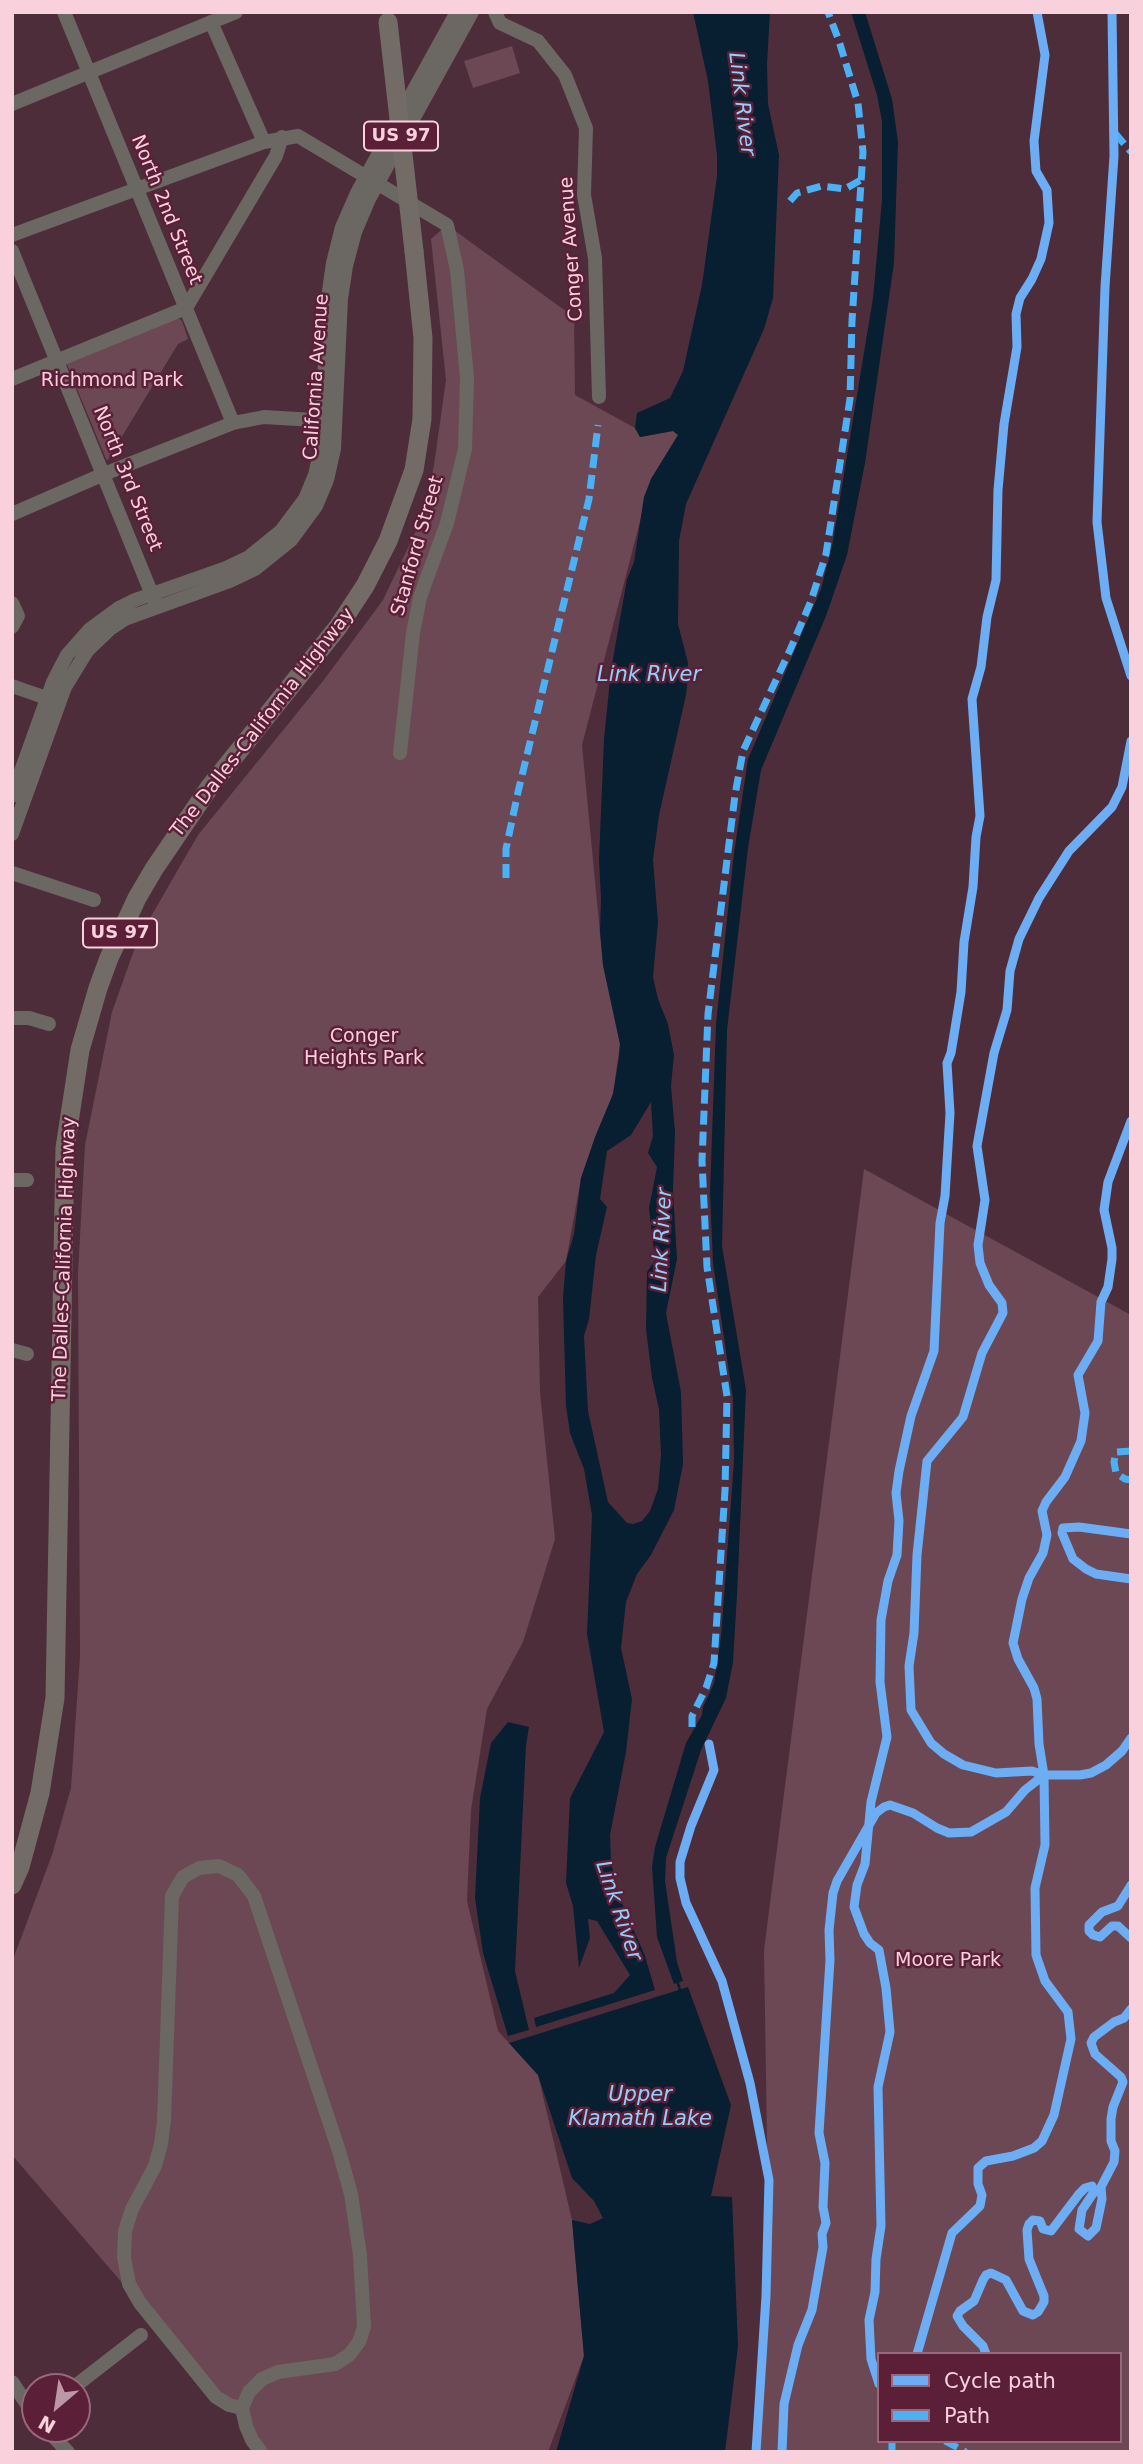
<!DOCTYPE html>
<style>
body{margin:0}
#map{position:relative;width:1143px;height:2464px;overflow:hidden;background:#4e2d3b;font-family:"DejaVu Sans",sans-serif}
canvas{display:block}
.frame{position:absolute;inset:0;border:14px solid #f8d1dd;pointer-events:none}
.legend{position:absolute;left:877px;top:2352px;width:245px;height:91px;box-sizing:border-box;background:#5c1f38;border:2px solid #9a667a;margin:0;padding:9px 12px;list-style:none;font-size:21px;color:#f8d1dd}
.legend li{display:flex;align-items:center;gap:14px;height:35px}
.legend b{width:35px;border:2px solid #9a667a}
.north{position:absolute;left:21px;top:2373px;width:70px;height:70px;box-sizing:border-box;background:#5c1f38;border:2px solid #9a667a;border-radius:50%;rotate:209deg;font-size:19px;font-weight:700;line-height:28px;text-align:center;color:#f8d1dd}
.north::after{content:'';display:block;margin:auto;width:24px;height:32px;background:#bc98a4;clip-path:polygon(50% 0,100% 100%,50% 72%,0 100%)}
</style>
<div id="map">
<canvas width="1143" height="2464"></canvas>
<div class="frame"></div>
<ul class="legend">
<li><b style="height:9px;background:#6dadf4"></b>Cycle path</li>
<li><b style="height:9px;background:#4cb0f7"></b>Path</li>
</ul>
<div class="north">N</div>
</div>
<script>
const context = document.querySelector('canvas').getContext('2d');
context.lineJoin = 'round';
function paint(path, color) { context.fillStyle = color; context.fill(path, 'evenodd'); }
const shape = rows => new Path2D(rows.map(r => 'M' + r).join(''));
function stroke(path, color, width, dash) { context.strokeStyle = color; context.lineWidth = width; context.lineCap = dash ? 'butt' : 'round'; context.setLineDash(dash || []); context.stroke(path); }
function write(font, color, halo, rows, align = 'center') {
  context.font = font + ' "DejaVu Sans",sans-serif'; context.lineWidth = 5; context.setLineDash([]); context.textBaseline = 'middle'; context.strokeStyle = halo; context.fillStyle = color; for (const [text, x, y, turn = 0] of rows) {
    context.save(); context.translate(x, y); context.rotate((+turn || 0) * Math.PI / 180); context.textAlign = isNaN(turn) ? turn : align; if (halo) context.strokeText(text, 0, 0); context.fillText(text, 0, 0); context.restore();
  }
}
paint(shape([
 [512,46,520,73,473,88,464,61],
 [447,225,574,317,575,395,635,428,640,437,673,431,678,435,651,479,582,745,603,965,620,1044,613,1094,581,1178,566,1261,538,1297,540,1392,555,1539,523,1642,487,1709,471,1810,467,1901,498,2031,538,2075,572,2220,584,2356,548,2452,268,2452,12,2155,12,1962,52,1855,71,1788,80,1656,78,1273,85,1145,112,1012,138,939,198,835,323,681,383,600,424,514,434,465,446,380,431,239],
 [175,316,182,321,188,339,178,344,107,461,65,360],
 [864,1169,1131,1315,1131,2452,756,2452,768,2204,764,1950],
 [879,2354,1120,2354,1120,2441,879,2441]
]), '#6b4853');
paint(shape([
 [693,12,770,12,767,64,768,104,779,155,773,298,764,329,686,504,679,541,678,624,688,663,688,676,686,695,659,815,653,860,658,922,653,977,658,999,668,1024,674,1055,671,1086,675,1132,673,1191,677,1259,666,1313,681,1392,683,1464,674,1510,651,1555,637,1574,626,1602,621,1648,632,1699,626,1752,610,1835,611,1862,618,1894,645,1956,655,1990,536,2027,534,2018,614,1993,630,1975,597,1921,588,1919,590,1938,579,1968,573,1906,566,1883,570,1798,604,1732,587,1634,592,1515,584,1469,570,1433,566,1406,563,1298,566,1261,574,1234,581,1178,595,1137,613,1094,619,1057,620,1044,603,965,600,931,601,898,599,860,604,739,611,670,627,579,634,562,644,497,651,479,678,435,673,431,640,437,635,428,637,413,670,398,683,371,702,285,717,176,717,155,708,81],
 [651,1102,653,1136,648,1153,657,1167,649,1208,655,1260,647,1272,646,1329,652,1378,659,1409,661,1455,658,1489,650,1511,642,1521,633,1524,627,1523,608,1502,588,1411,584,1336,589,1319,596,1255,607,1207,600,1199,607,1151,631,1135],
 [851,12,865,12,892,99,898,142,894,263,865,463,847,555,826,616,761,770,748,848,727,1030,722,1246,746,1390,737,1595,733,1662,726,1698,701,1750,666,1858,665,1881,677,1962,683,1981,674,1984,657,1937,652,1867,655,1847,686,1743,702,1715,703,1707,714,1683,721,1637,734,1461,733,1399,713,1263,710,1192,716,1024,734,853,748,759,821,589,832,547,873,298,882,200,882,121,877,95],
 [508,1722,529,1727,526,1745,515,1971,529,2030,508,2036,483,1953,475,1898,480,1798,491,1743],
 [688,1987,731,2105,711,2196,732,2197,738,2346,725,2452,556,2452,584,2356,572,2220,590,2224,603,2218,594,2201,572,2178,538,2075,509,2043]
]), '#071f31');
stroke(shape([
 [677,1980,680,1990]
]), '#071f31', 2.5);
stroke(shape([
 [64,12,233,423],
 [495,12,500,23,538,41,565,75,586,128,584,195,595,258,599,397],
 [211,22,264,142],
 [12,104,236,12],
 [12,235,264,142,298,136,447,225,457,270,467,378,465,449,447,523,420,597,413,633,400,753],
 [12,251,155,602],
 [12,379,186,308,276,156,282,137],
 [12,514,104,474,233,423,264,417,331,421],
 [12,603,18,616,12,627],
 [12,686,55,701],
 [12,796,53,682,67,655,89,630,119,608,135,600,226,568,249,557,281,531,305,499,315,475,321,448,328,298,333,263,342,227,357,193,457,12],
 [12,834,65,687,87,651,110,629,125,619,230,581,255,569,291,540,316,506,327,480,334,449,341,299,346,266,355,232,369,199,472,12],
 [12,873,94,900],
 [12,1018,29,1018,49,1024],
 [12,1180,27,1180],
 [12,1350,27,1354],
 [12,2382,35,2416],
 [74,2387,141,2335],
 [242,2408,229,2405,216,2397,140,2303,129,2284,124,2257,125,2231,132,2209,155,2166,161,2144,164,2121,172,1896,183,1877,199,1868,219,1866,238,1875,254,1896,339,2151,351,2194,360,2255,364,2327,359,2342,349,2355,335,2364,278,2372,262,2379,249,2392,242,2408,246,2426,252,2440,261,2452],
 [46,2429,68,2452]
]), '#6b6762', 14);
stroke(shape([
 [12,1885,20,1867,40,1793,55,1698,65,1148,80,1050,98,988,109,958,137,898,154,869,209,788,338,627,365,586,388,541,414,470,422,419,423,338,414,251]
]), '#736c66', 19);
stroke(shape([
 [388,22,414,251]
]), '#736c66', 19);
stroke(shape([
 [1115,133,1131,152],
 [790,201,797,193,822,186,845,189,861,180],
 [506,878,506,849,518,792,589,499,598,425],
 [1131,1451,1116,1452,1114,1462,1116,1473,1125,1479,1131,1480],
 [692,1727,692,1716,706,1688,714,1663,725,1490,727,1396,707,1267,702,1161,708,1014,735,795,743,751,790,650,811,601,826,554,850,399,852,321,863,152,858,103,839,41,828,12],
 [892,2441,892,2452],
 [945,2441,966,2452]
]), '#4cb0f7', 7, [14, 7]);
stroke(shape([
 [1112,12,1114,156,1105,287,1097,522,1106,598,1131,676],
 [1131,1534,1079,1527,1063,1528,1062,1533,1073,1559,1086,1569,1096,1574,1131,1579],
 [709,1744,714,1770,691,1826,680,1862,680,1878,686,1903,722,1981,750,2083,769,2180,766,2296,756,2452],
 [1044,1775,1032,1771,996,1773,963,1765,944,1754,931,1743,911,1710,909,1666,914,1633,917,1555,927,1461,963,1417,982,1353,1003,1313,1002,1303,989,1285,980,1263,978,1245,985,1200,977,1146,994,1053,1007,1010,1010,971,1019,939,1039,898,1069,851,1112,807,1122,787,1131,741],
 [1131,1885,1118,1906,1102,1912,1089,1925,1089,1931,1093,1935,1100,1937,1112,1926,1118,1926,1131,1938],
 [917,2354,952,2233,980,2206,982,2195,978,2184,978,2168,986,2161,1013,2156,1034,2148,1042,2141,1054,2115,1071,2039,1068,2012,1045,1981,1036,1955,1035,1888,1045,1845,1044,1775,1039,1744,1037,1699,1034,1688,1018,1659,1013,1643,1022,1599,1029,1578,1043,1553,1047,1535,1042,1511,1046,1502,1065,1477,1081,1441,1085,1413,1078,1375,1098,1341,1101,1302,1108,1287,1112,1259,1112,1248,1104,1210,1108,1182,1131,1121],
 [986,2354,983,2346,963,2326,957,2316,960,2311,974,2301,983,2280,986,2275,991,2273,1006,2280,1023,2311,1033,2315,1038,2312,1044,2302,1044,2296,1029,2259,1027,2230,1029,2224,1033,2220,1040,2221,1043,2229,1051,2231,1079,2194,1085,2188,1092,2186,1094,2192,1082,2210,1079,2229,1088,2236,1096,2228,1102,2199,1101,2187,1114,2162,1115,2151,1111,2141,1111,2119,1113,2107,1123,2082,1121,2077,1095,2054,1091,2043,1094,2037,1114,2022,1124,2018,1131,2009],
 [879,2384,871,2359,869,2320,875,2292,876,2259,881,2226,878,2087,890,2032,886,1988,879,1950,870,1943,864,1934,854,1907,857,1885,865,1864,871,1802,887,1737,880,1682,881,1620,888,1581,897,1555,899,1521,896,1493,899,1471,911,1416,934,1351,940,1223,945,1196,950,1113,947,1063,951,1053,961,992,964,942,973,887,976,837,980,816,972,699,981,667,987,617,996,580,998,490,1004,424,1017,347,1016,314,1020,298,1032,279,1041,259,1049,223,1047,190,1036,171,1034,141,1045,55,1037,12],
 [782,2452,784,2404,798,2345,812,2310,823,2247,822,2234,826,2223,823,2207,825,2163,819,2133,830,1960,829,1930,833,1893,837,1881,876,1813,884,1807,890,1805,913,1813,937,1828,949,1833,971,1832,1006,1812,1025,1790,1044,1775,1080,1775,1091,1773,1106,1765,1122,1751,1131,1738]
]), '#6dadf4', 9);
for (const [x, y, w] of [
 [401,136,74],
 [120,933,74]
]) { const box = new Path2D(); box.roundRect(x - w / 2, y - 14.5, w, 29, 5); context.fillStyle = '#5c1f38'; context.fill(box); stroke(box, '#f8d1dd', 2); }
write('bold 18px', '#f8d1dd', null, [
 ["US 97",401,136],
 ["US 97",120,933]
]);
write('19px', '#f8d1dd', '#5c1f38', [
 ["North 2nd Street",166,210,68],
 ["Conger Avenue",572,249,-94],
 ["California Avenue",317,377,-86],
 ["North 3rd Street",127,479,68],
 ["Stanford Street",418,546,-74],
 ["The Dalles-California Highway",263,723,-52],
 ["The Dalles-California Highway",65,1259,-88]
]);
write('19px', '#f6d0db', '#5c1f38', [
 ["Richmond Park",112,381],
 ["Conger",364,1037],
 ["Heights Park",364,1059],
 ["Moore Park",948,1961]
]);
write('italic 21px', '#8fd1fc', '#5c1f38', [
 ["Link River",741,104,83],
 ["Link River",649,676],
 ["Link River",663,1240,-87],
 ["Link River",618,1911,71],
 ["Upper",640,2096],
 ["Klamath Lake",640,2120]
]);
</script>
